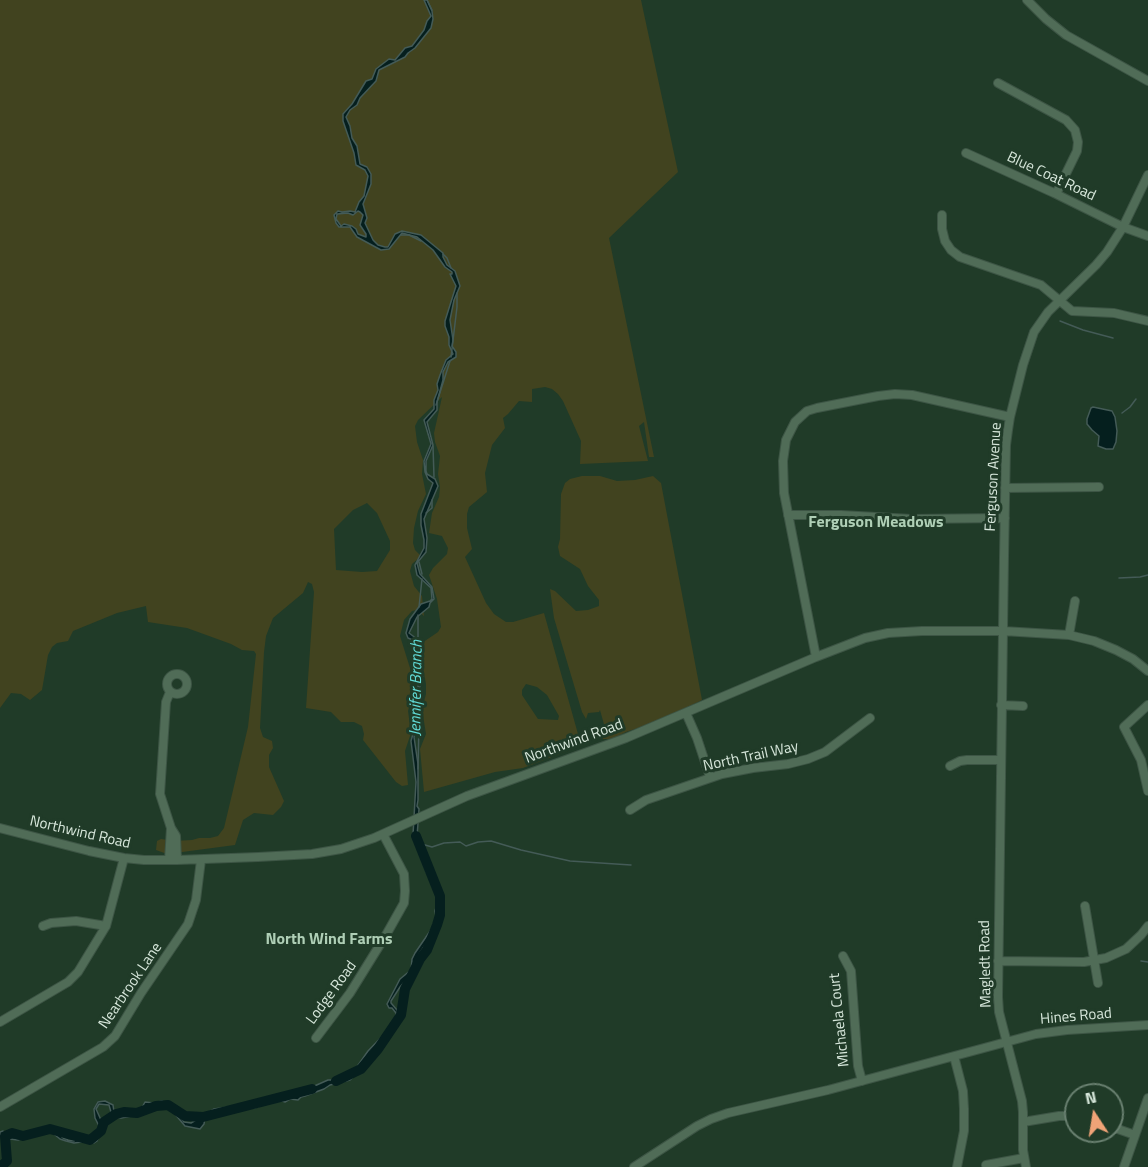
<!DOCTYPE html>
<style>
body{margin:0}
#map{position:relative;width:1148px;height:1167px;overflow:hidden;background:#203b28;font-family:"Titillium Web",sans-serif}
canvas{display:block}
.north{position:absolute;left:1064px;top:1083px;width:60px;height:60px;box-sizing:border-box;background:#203b28;border:2px solid #698070;border-radius:50%;rotate:348deg;font-size:16px;font-weight:700;line-height:24px;text-align:center;color:#d7e7db}
.north::after{content:'';display:block;margin:auto;width:21px;height:27px;background:#efa377;clip-path:polygon(50% 0,100% 100%,50% 72%,0 100%)}
</style>
<div id="map">
<canvas width="1148" height="1167"></canvas>
<div class="north">N</div>
</div>
<script>
const context = document.querySelector('canvas').getContext('2d');
context.lineJoin = 'round';
function paint(path, color) { context.fillStyle = color; context.fill(path, 'evenodd'); }
const shape = rows => new Path2D(rows.map(r => 'M' + r).join(''));
function stroke(path, color, width, dash) { context.strokeStyle = color; context.lineWidth = width; context.lineCap = dash ? 'butt' : 'round'; context.setLineDash(dash || []); context.stroke(path); }
function write(font, color, halo, rows, align = 'center') {
  context.font = font + ' "Titillium Web",sans-serif'; context.lineWidth = 6; context.setLineDash([]); context.textBaseline = 'middle'; context.strokeStyle = halo; context.fillStyle = color; for (const [text, x, y, turn = 0] of rows) {
    context.save(); context.translate(x, y); context.rotate((+turn || 0) * Math.PI / 180); context.textAlign = isNaN(turn) ? turn : align; if (halo) context.strokeText(text, 0, 0); context.fillText(text, 0, 0); context.restore();
  }
}
paint(shape([
 [0,0,641,0,678,172,609,238,654,457,649,457,644,422,639,426,648,461,580,464,581,441,563,401,558,394,552,389,545,387,532,389,532,402,519,401,508,414,503,418,505,428,492,445,485,473,487,492,469,507,467,514,467,528,472,549,465,557,486,603,494,614,506,622,513,622,544,613,578,734,578,747,523,768,495,772,424,792,420,749,426,734,422,709,426,694,426,684,419,645,438,632,441,627,437,599,429,575,433,568,447,554,448,548,442,536,429,533,432,513,439,497,440,487,438,474,440,456,435,442,434,433,442,397,418,420,415,426,417,442,423,460,422,474,426,494,418,511,414,528,413,543,415,550,421,556,412,564,410,571,414,586,422,596,424,616,417,610,412,611,404,620,400,636,410,668,412,685,412,695,408,711,411,733,405,751,408,785,402,786,396,782,363,740,364,734,362,726,354,722,341,722,331,712,306,708,314,592,312,584,308,582,303,593,273,618,266,636,264,652,260,728,263,737,272,741,273,748,269,755,269,767,284,801,281,807,273,815,254,813,243,820,235,845,167,854,156,850,157,841,161,839,174,841,192,840,199,838,210,838,218,836,224,828,248,727,256,654,254,651,242,650,231,644,187,628,148,622,146,606,117,613,73,631,68,641,57,643,52,647,48,655,42,690,30,700,21,694,11,693,0,708],
 [367,503,377,513,390,541,390,550,377,571,362,572,336,570,334,529,353,510],
 [526,684,537,687,547,695,559,716,558,720,538,719,522,695,522,690],
 [582,476,600,476,617,481,635,480,653,476,661,483,702,700,662,720,626,732,612,739,600,739,610,733,605,728,600,710,599,712,588,713,586,719,582,712,554,618,550,589,555,591,576,611,588,610,599,606,599,600,588,586,580,569,560,556,558,547,560,539,561,494,565,483,570,479]
]), '#41431f');
const water = shape([
 [424,0,427,0,432,11,433,19,431,28,415,48,408,53,405,57,379,70,376,81,360,98,357,105,350,110,346,117,350,126,352,138,357,146,360,164,367,167,371,174,371,184,363,204,367,218,365,223,373,240,378,245,385,247,388,247,395,234,402,231,421,235,443,253,443,257,447,265,455,271,460,286,454,300,450,320,453,340,452,346,456,352,456,357,448,362,443,372,443,380,437,402,437,410,427,422,433,445,426,461,426,471,427,474,435,479,438,486,424,519,427,538,426,552,417,563,420,574,432,587,434,599,430,603,429,607,417,617,409,633,417,639,421,655,420,663,423,674,423,681,417,692,420,700,421,720,418,724,414,737,418,764,418,800,417,806,419,809,417,837,428,872,436,881,441,893,442,903,439,921,434,932,419,954,418,962,412,973,400,987,391,1001,391,1003,397,1010,398,1015,395,1028,379,1042,368,1055,364,1067,350,1080,330,1085,324,1089,305,1096,301,1097,298,1100,290,1099,285,1102,279,1100,254,1108,240,1109,227,1111,220,1110,213,1112,205,1118,204,1124,200,1129,185,1126,169,1107,162,1103,138,1115,121,1118,113,1116,111,1112,109,1105,99,1104,96,1109,101,1120,103,1127,97,1141,94,1143,89,1141,74,1143,66,1141,60,1139,49,1130,18,1140,10,1139,4,1133,0,1136,0,1132,3,1131,12,1137,19,1138,42,1129,46,1126,53,1129,63,1138,68,1140,74,1141,79,1137,88,1138,99,1133,100,1128,95,1118,94,1109,98,1102,105,1101,113,1105,114,1112,118,1116,122,1117,139,1113,145,1102,154,1103,162,1101,173,1107,184,1122,191,1123,214,1109,255,1103,263,1100,293,1094,303,1091,328,1080,334,1080,352,1074,368,1051,396,1022,396,1013,392,1008,389,1008,387,1004,400,979,411,970,412,959,415,953,437,921,435,911,440,893,435,883,427,874,413,835,416,782,411,741,418,716,415,694,422,678,421,667,415,659,416,657,418,658,420,655,415,641,408,638,406,633,410,619,421,604,430,601,432,599,431,588,417,575,415,565,424,548,424,540,421,525,421,514,433,483,428,479,425,472,424,461,431,444,424,420,434,409,434,400,438,390,437,384,440,375,446,360,453,354,449,345,449,337,445,326,445,321,456,286,450,274,452,274,452,272,445,267,433,250,417,237,402,233,389,249,381,250,357,237,350,227,339,227,336,223,334,215,338,211,342,212,350,211,355,212,359,202,364,196,368,176,365,170,356,165,354,153,343,121,343,114,352,104,366,81,372,79,376,69,389,59,395,60,405,48,412,46,424,30,427,21,431,16,424,0],
 [358,211,360,212,363,215,360,225,366,234,366,237,358,234,356,229,352,226,344,224,341,226,336,219,337,214,348,213,353,215,358,211],
 [1093,407,1112,411,1115,417,1117,431,1116,442,1113,449,1106,449,1098,446,1099,436,1092,430,1087,424,1087,419,1091,408,1093,407]
]);
paint(water, '#051f1e');
stroke(water, '#445b57', 1.5);
stroke(shape([
 [427,0,432,10],
 [401,235,409,235,421,241],
 [443,254,447,258,451,268],
 [1060,321,1083,330,1113,338],
 [451,357,457,307,457,293],
 [436,405,450,361],
 [1122,413,1130,407,1136,399],
 [433,446,434,477],
 [426,513,432,508,432,500],
 [419,562,422,574],
 [1119,578,1140,577,1148,575],
 [419,607,422,579],
 [418,646,418,615],
 [418,663,418,694],
 [418,769,419,723],
 [418,843,432,847,444,843,460,842,466,846,478,842,491,841,521,850,570,861,631,865],
 [1141,961,1148,962]
]), '#445b57', 1.5);
stroke(shape([
 [336,1081,361,1069,378,1049,401,1015,405,989,420,959,427,950,437,925,440,915,440,896,416,836],
 [0,1167,7,1161,5,1136,12,1133,23,1136,50,1129,90,1140,101,1131,104,1122,116,1114,124,1112,137,1113,156,1106,168,1105,185,1116,203,1117,312,1089]
]), '#051f1e', 10);
const minor = shape([
 [1027,0,1046,19,1066,35,1148,81],
 [998,83,1066,120,1075,130,1078,142,1077,151,1056,194],
 [966,153,1054,193,1123,227,1148,236],
 [942,215,942,229,945,241,951,250,960,257,1041,285,1072,311,1114,313,1148,321],
 [1005,488,1099,487],
 [788,515,841,515,911,519,1005,518],
 [1069,635,1075,601],
 [816,657,784,493,783,461,786,440,795,422,807,411,817,408,878,396,895,394,912,395,1010,417],
 '167 684a10 10 0 1 1 20 0a10 10 0 1 1-20 0Z',
 [170,692,166,702,160,794,171,828,176,836,177,860],
 [1001,705,1023,706],
 [1148,705,1124,727,1141,760,1148,791],
 [686,713,697,738,710,777],
 [950,766,960,761,967,760,1001,760],
 [630,810,646,800,722,774,753,768,788,764,808,759,825,752,870,718],
 [0,828,89,851,124,858,144,860,177,860,258,857,312,854,341,849,374,838,467,796,626,738,816,657,865,638,888,633,922,631,1003,631,1069,635,1094,641,1116,650,1133,659,1148,671],
 [169,860,171,828],
 [1085,906,1098,983],
 [43,926,51,923,76,921,106,926],
 [843,956,851,971,858,1066,862,1081],
 [998,961,1084,962,1106,958,1126,949,1141,935,1148,926],
 [0,1022,68,982,78,972,106,926,124,858],
 [316,1038,350,993,386,935,404,903,405,891,404,874,383,834],
 [954,1056,963,1091,964,1109,964,1131,957,1167],
 [0,1107,103,1047,115,1036,141,993,188,924,196,900,201,860],
 [1023,1122,1059,1116,1076,1116],
 [1112,1127,1135,1135],
 [986,1165,1024,1158],
 [634,1167,697,1126,711,1119,728,1113,828,1090,1036,1034,1067,1030,1148,1025],
 [1026,1167,1023,1150,1023,1112,1022,1101,999,1012,998,997,1004,557,1006,445,1008,430,1010,417,1023,365,1034,332,1048,312,1096,265,1107,252,1123,227,1148,175],
 [1124,1167,1148,1098]
]);
stroke(minor, '#3d5545', 10);
stroke(minor, '#506c57', 8);
write('15px', '#d7e7db', '#203b28', [
 ["Blue Coat Road",1051,177,25],
 ["Ferguson Avenue",994,477,-87],
 ["Northwind Road",574,742,-20],
 ["North Trail Way",751,757,-12],
 ["Northwind Road",80,833,13],
 ["Magledt Road",986,964,-91],
 ["Nearbrook Lane",131,986,-56],
 ["Lodge Road",332,993,-54],
 ["Hines Road",1076,1017,-5],
 ["Michaela Court",840,1020,-96]
]);
write('bold 16px', '#afcfb6', '#203b28', [
 ["Ferguson Meadows",876,523],
 ["North Wind Farms",329,940]
]);
write('italic 16px', '#61dad6', '#203b28', [
 ["Jennifer Branch",417,688,-89]
]);
</script>
